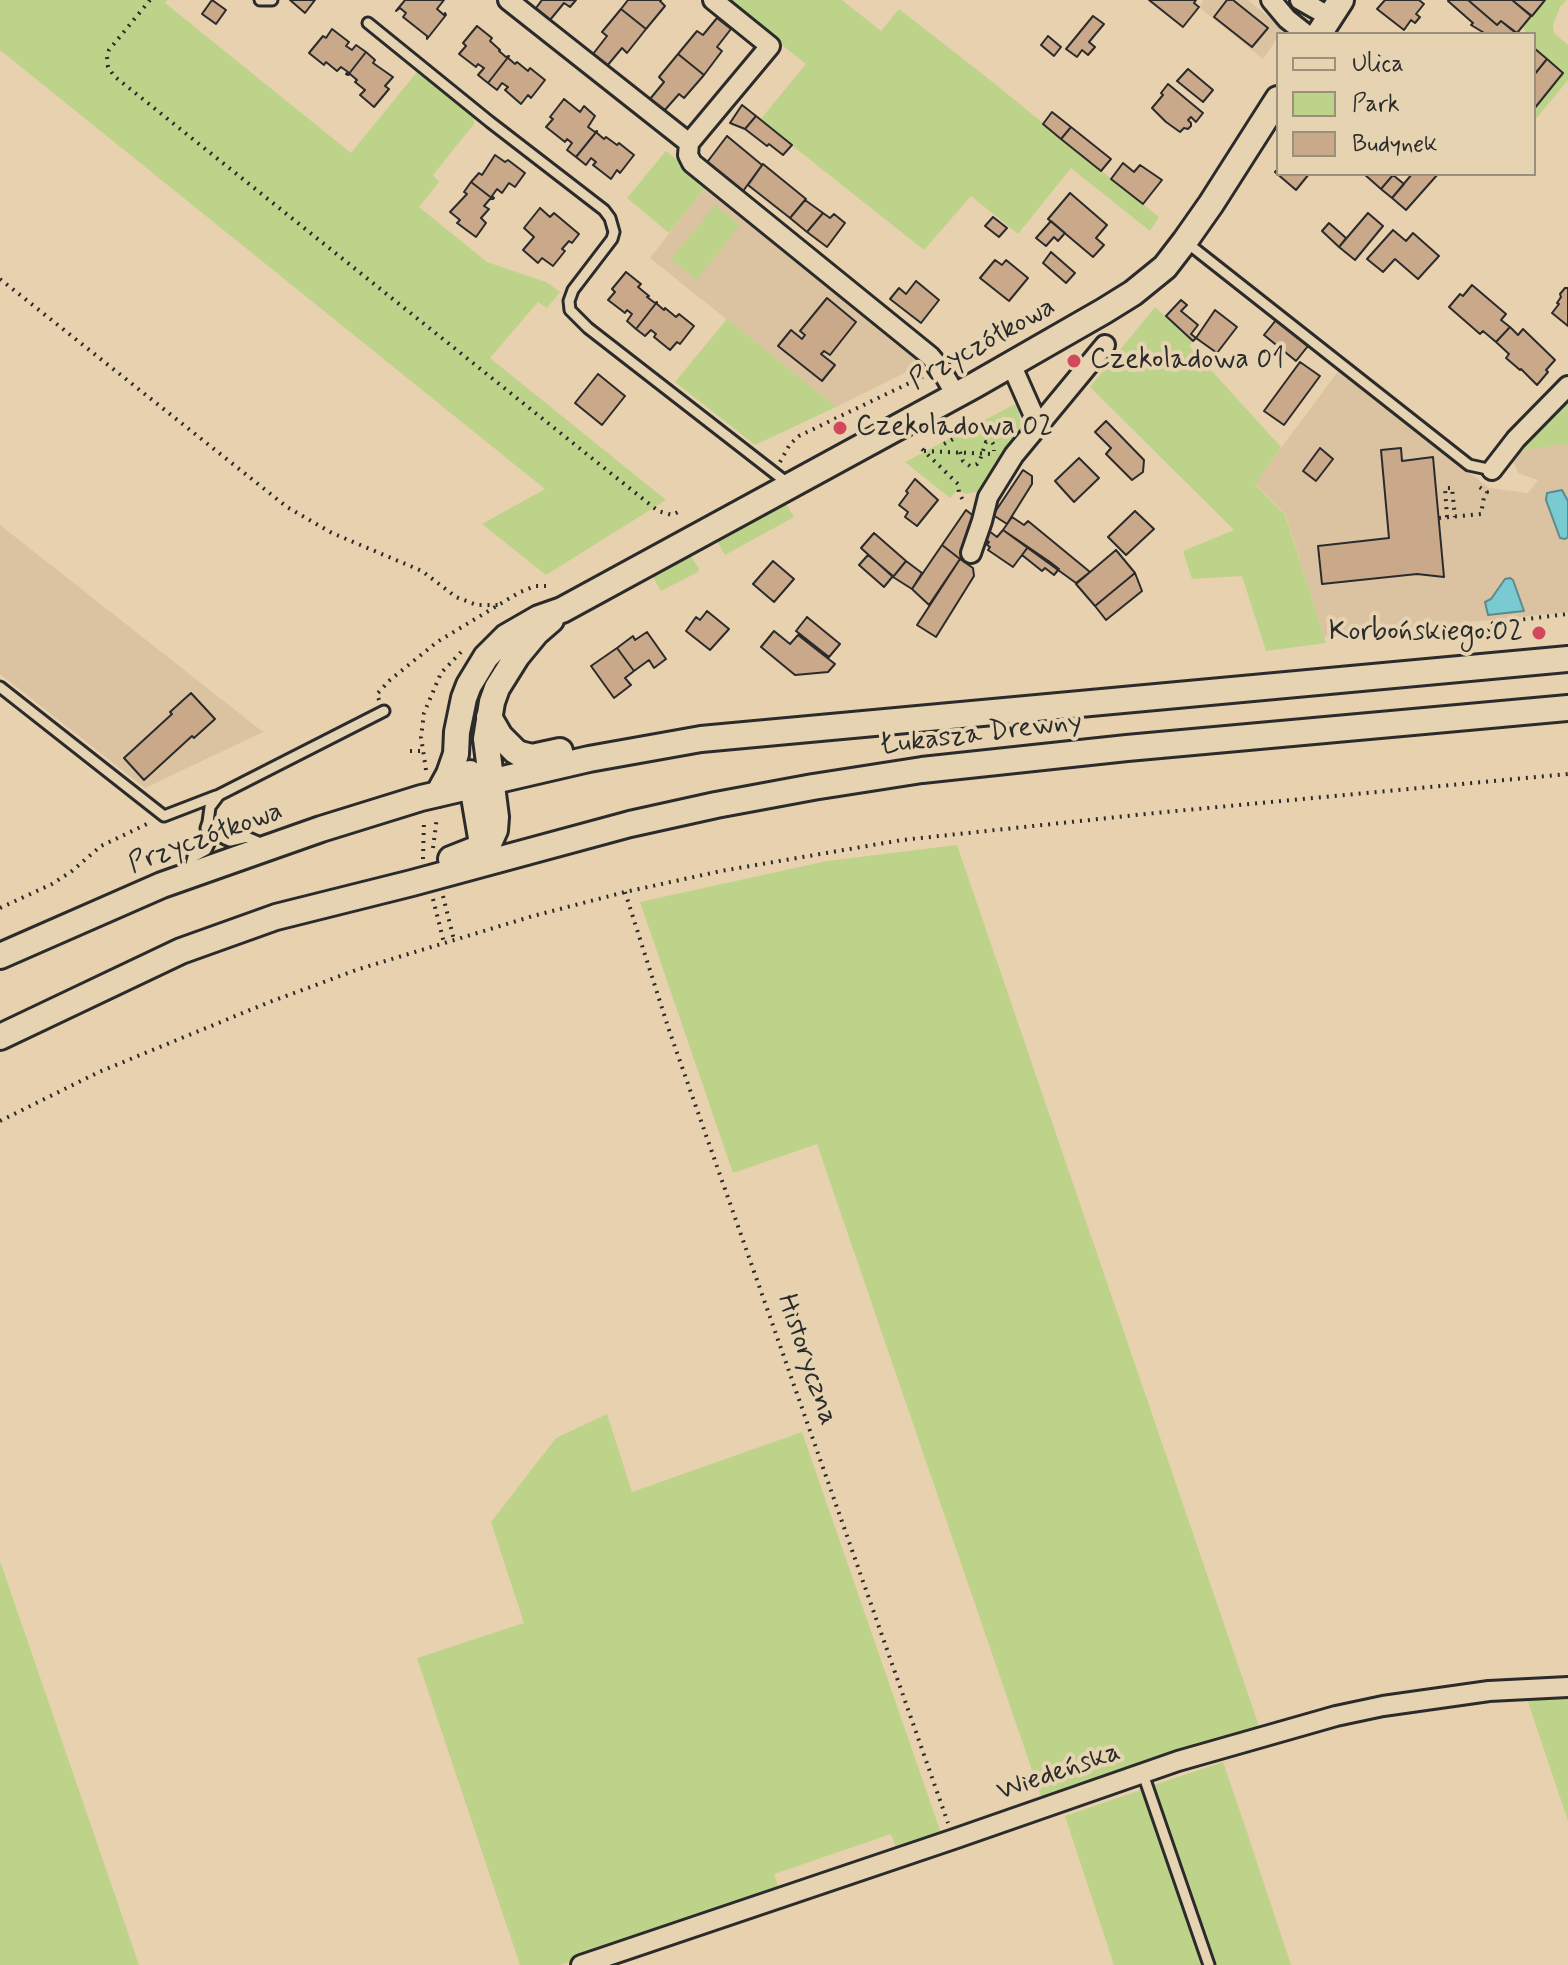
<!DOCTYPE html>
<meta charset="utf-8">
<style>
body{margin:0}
#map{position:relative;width:1568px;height:1965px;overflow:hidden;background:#e8d1ae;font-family:Mynerve,sans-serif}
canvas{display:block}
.legend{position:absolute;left:1276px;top:32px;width:260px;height:144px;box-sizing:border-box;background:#e6d3b1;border:2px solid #9b907b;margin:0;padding:10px 14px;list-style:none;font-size:24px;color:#2b2b2b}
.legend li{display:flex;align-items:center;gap:16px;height:40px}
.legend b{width:40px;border:2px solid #9b907b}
</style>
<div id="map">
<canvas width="1568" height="1965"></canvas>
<ul class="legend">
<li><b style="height:10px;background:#e6d3b1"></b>Ulica</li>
<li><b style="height:22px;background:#bdd389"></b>Park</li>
<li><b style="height:22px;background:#c9a989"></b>Budynek</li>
</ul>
</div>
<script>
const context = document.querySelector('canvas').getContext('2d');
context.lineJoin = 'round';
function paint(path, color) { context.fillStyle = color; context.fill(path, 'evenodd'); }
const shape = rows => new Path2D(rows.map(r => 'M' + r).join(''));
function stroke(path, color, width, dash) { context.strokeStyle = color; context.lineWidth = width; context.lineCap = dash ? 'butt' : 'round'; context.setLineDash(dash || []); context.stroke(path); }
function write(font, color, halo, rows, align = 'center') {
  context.font = font + ' Mynerve,sans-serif'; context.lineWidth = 8; context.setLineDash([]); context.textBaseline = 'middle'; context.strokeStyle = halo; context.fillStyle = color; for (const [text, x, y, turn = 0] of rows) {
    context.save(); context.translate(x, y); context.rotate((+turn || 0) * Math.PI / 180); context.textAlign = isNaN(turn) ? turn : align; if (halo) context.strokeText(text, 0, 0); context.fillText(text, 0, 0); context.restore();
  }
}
paint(shape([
 [1204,0,1248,0,1283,29,1280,34,1278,34,1278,37,1263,59,1199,7],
 [707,185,929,361,836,407,650,258],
 [1339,370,1489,488,1528,493,1538,480,1518,473,1513,461,1522,450,1568,444,1568,612,1324,637,1285,512,1283,512,1255,483],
 [0,525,263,732,145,788,0,674]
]), '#dbc2a1');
paint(shape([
 [0,0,167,0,165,3,351,153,417,72,473,116,474,124,433,175,439,182,419,207,487,262,546,282,560,292,547,308,538,302,490,358,666,500,546,575,482,524,545,489,0,50],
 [725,0,842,0,881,31,899,9,990,80,1159,217,1150,231,1071,168,1018,234,971,196,924,250,760,120,806,64],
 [1545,0,1567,0,1560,7,1553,25,1554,33,1568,45,1568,80,1534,121,1534,109,1563,73,1534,48,1534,34,1528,34,1522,27],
 [666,151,707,185,669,233,627,198],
 [715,205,740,225,696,280,671,259],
 [1155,307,1193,341,1189,346,1281,447,1255,484,1282,512,1284,511,1326,643,1266,651,1242,576,1192,579,1183,551,1234,530,1090,387],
 [727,319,836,407,755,445,675,382],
 [1568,398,1568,444,1522,450],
 [1017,403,1021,425,1016,439,983,490,966,494,958,490,950,498,905,462],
 [784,501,794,517,725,555,717,541,719,537],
 [688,554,690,555,699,569,698,572,661,591,652,575,653,572],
 [957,845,1260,1729,1043,1802,817,1144,733,1173,640,902,827,861],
 [607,1414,632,1492,802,1432,942,1836,897,1851,891,1834,774,1874,780,1891,560,1965,520,1965,417,1658,524,1623,491,1522,556,1438],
 [0,1561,139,1965,0,1965],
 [1568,1695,1568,1821,1526,1696],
 [1223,1762,1246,1829,1291,1965,1215,1965,1154,1785],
 [1144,1789,1203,1965,1114,1965,1065,1816]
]), '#bdd389');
const water = shape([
 [1562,490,1568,501,1568,537,1565,539,1560,538,1546,500,1547,493,1562,490],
 [1510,578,1513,580,1524,611,1488,615,1485,602,1491,599,1505,579,1510,578]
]);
paint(water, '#7acbd1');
stroke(water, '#5a8b8f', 2);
const building = shape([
 [212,0,226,10,216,24,202,14,212,0],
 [290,0,315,0,305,13,290,0],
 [405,0,444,0,437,9,444,15,445,13,446,15,427,39,427,36,403,17,406,13,400,8,396,11,405,0],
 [542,0,576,0,570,7,564,3,550,20,536,8,542,0],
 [628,0,661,0,660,1,665,6,646,29,621,9,628,0],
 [1149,0,1196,0,1194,3,1199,7,1183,27,1149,0],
 [1227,0,1233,0,1268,28,1252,47,1214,17,1227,0],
 [1385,0,1419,0,1424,4,1416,14,1420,17,1415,23,1411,20,1404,30,1377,9,1385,0],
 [1449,0,1468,0,1497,25,1501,21,1517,34,1486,34,1471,25,1473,23,1448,1,1449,0],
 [1468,0,1512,0,1531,16,1517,33,1501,21,1497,25,1468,0],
 [1512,0,1545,0,1532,16,1512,0],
 [621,9,646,29,627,53,622,48,607,66,593,54,607,36,602,32,621,9],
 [1093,16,1104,24,1089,42,1095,47,1088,55,1082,50,1077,57,1066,49,1093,16],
 [717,18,731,29,717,47,722,51,704,75,678,54,697,31,703,35,717,18],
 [477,26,492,38,490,41,500,50,499,51,506,57,509,56,488,83,478,75,484,68,478,64,476,67,459,54,466,46,463,43,477,26],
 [332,29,349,42,346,46,352,50,356,45,366,52,348,75,346,74,348,72,341,67,337,71,326,62,324,65,309,53,323,36,326,38,332,29],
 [1048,36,1061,47,1054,56,1041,45,1048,36],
 [1534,48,1547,59,1534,75,1534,48],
 [366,52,375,60,373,63,393,77,385,86,389,89,374,107,360,95,365,90,355,82,357,80,350,74,348,75,366,52],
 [678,54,704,75,684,98,679,94,664,111,650,99,664,82,659,77,678,54],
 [509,56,508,58,515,64,517,62,528,71,530,68,545,80,531,98,528,95,521,104,505,90,508,87,502,83,497,90,488,83,509,56],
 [1547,59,1563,73,1534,109,1534,75,1547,59],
 [1188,69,1213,90,1203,102,1177,81,1188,69],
 [1168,84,1203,113,1196,122,1191,117,1188,120,1191,123,1191,126,1188,129,1184,128,1180,132,1166,122,1152,108,1163,95,1161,93,1168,84],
 [564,99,580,112,584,106,595,116,588,127,595,132,597,131,576,157,567,150,572,143,567,139,565,142,546,127,553,119,550,117,564,99],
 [742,105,756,116,745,129,730,123,742,105],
 [1052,112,1071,127,1061,139,1043,124,1052,112],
 [756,116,792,145,783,155,769,144,767,146,745,129,756,116],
 [1071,127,1111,159,1101,171,1061,139,1071,127],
 [597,131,597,133,604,139,606,137,617,145,619,143,634,155,620,173,617,170,611,179,593,165,596,162,591,158,586,165,576,157,597,131],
 [727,136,762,165,741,194,705,165,727,136],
 [495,155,505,162,508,160,525,173,515,187,509,183,502,193,497,189,492,196,494,198,493,199,471,182,479,173,482,175,495,155],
 [1123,163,1134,172,1140,165,1162,180,1143,204,1111,179,1123,163],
 [763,164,806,199,790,218,748,185,763,164],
 [1278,169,1278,174,1309,174,1296,190,1275,172,1278,169],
 [1364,174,1392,174,1393,175,1381,189,1364,174],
 [1412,174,1438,174,1406,210,1392,198,1412,174],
 [1393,175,1404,184,1392,198,1381,189,1393,175],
 [471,182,493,199,490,199,484,206,489,209,481,218,486,223,476,237,457,223,460,220,450,212,467,194,464,192,471,182],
 [1070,193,1107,225,1096,238,1104,245,1093,257,1048,219,1070,193],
 [805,200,823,213,807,232,790,218,805,200],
 [540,208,550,217,554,213,579,234,572,243,569,241,562,249,565,251,553,266,542,258,538,263,523,250,534,237,524,228,540,208],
 [823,213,830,218,834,214,845,223,827,247,807,232,823,213],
 [1368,213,1383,226,1355,260,1339,247,1368,213],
 [993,217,1007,228,999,237,985,226,993,217],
 [1051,221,1065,233,1058,241,1054,237,1046,246,1036,238,1051,221],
 [1329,223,1346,238,1339,247,1322,231,1329,223],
 [1393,230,1406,241,1413,233,1439,256,1418,279,1395,259,1383,272,1367,259,1393,230],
 [1051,252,1075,273,1066,283,1043,263,1051,252],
 [995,260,1002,265,1006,260,1028,278,1009,301,980,278,995,260],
 [626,272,641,284,638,287,649,296,647,297,655,303,657,302,636,329,627,321,632,314,627,310,625,313,608,300,615,292,612,289,626,272],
 [916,281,939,300,921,323,890,299,899,288,906,294,916,281],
 [1472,285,1506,314,1501,320,1510,327,1496,342,1483,331,1480,334,1449,307,1460,294,1463,296,1472,285],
 [1565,288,1568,288,1568,326,1552,313,1559,304,1557,303,1561,297,1560,294,1565,288],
 [827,298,856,322,830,355,824,351,821,354,835,365,822,381,778,346,791,330,802,339,805,335,800,331,827,298],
 [1181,300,1187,305,1181,311,1198,325,1191,334,1196,338,1193,341,1166,316,1181,300],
 [657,302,657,304,664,310,665,308,676,317,679,314,694,326,680,344,677,342,670,350,654,337,656,334,651,330,645,336,636,329,657,302],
 [1215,310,1237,327,1217,353,1196,338,1215,310],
 [1276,320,1308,346,1296,361,1264,335,1276,320],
 [1510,327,1518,335,1523,329,1555,360,1546,370,1548,372,1537,385,1521,369,1520,370,1506,358,1509,354,1496,342,1510,327],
 [1300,362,1320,376,1284,425,1264,411,1300,362],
 [598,374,625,396,602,425,575,403,598,374],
 [1106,421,1144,460,1143,472,1132,480,1106,454,1111,448,1095,432,1106,421],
 [1320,448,1333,459,1316,481,1303,471,1320,448],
 [1401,448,1402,461,1433,457,1444,577,1417,574,1322,584,1318,546,1389,538,1381,450,1401,448],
 [1079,458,1099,478,1074,502,1055,481,1079,458],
 [1023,470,1032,476,1032,484,1007,524,993,515,1023,470],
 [915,479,938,500,917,526,905,517,908,512,899,505,908,493,906,491,915,479],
 [966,510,976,518,964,554,960,559,942,545,966,510],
 [1135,511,1154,529,1126,555,1108,537,1135,511],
 [1012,517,1024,525,1028,521,1090,572,1076,583,1003,530,1012,517],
 [1003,530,1028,547,1013,567,988,550,990,547,987,545,989,542,983,539,989,531,997,537,1003,530],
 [874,533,906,561,893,577,861,548,874,533],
 [942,545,960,559,929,605,912,589,942,545],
 [1028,547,1050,562,1059,569,1054,575,1045,568,1042,571,1022,555,1028,547],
 [1116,550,1135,573,1095,606,1076,584,1116,550],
 [868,555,893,576,884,587,859,565,868,555],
 [960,559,973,568,974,576,936,637,917,625,960,559],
 [773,561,794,579,774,602,753,584,773,561],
 [906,561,922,573,912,589,893,577,906,561],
 [1135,573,1142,591,1106,620,1095,606,1135,573],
 [707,611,729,629,710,650,686,631,696,617,700,620,707,611],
 [807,617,840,644,829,657,796,631,807,617],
 [774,631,790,644,798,635,835,664,828,672,795,675,761,647,774,631],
 [647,632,666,659,654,668,649,660,634,671,617,648,633,636,635,640,647,632],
 [617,648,634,671,625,678,631,685,614,698,591,666,617,648],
 [191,693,215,719,194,738,192,736,144,780,124,758,172,714,170,712,191,693]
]);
paint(building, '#c9a989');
stroke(building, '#2b2b2b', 2);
const lane = shape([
 [260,0,272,0],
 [368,23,490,122,604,210,610,218,614,232,612,239,573,290,569,301,570,310,588,328,790,485],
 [1186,242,1469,465,1492,470],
 [0,687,164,816,216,796],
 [208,822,215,826,220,836,225,839,230,841,247,837,263,844],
 [189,872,193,857,206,850,209,844,210,837,206,828,208,822,210,807,219,795,384,711],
 [1143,1774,1209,1965]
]);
const street = shape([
 [508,0,689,143],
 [713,0,770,46,689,143,688,155,692,163,930,356,940,368,956,395],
 [1271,0,1287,19,1306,34],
 [1300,0,1330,17],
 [1011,364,1038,425],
 [1492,470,1516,439,1568,386],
 [971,553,982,521,988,497,1014,455,1105,345],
 [581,1965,954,1839,1178,1761,1336,1716,1383,1706,1489,1691,1568,1687]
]);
const secondary = shape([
 [1319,34,1341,0],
 [489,717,500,736,515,751,520,754,532,757,560,751],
 [470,773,481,838,488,854],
 [438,794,449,774,456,754,457,732,464,698,469,685,486,657,506,637,539,618,562,610,975,385,1104,311,1133,293,1165,267,1185,241,1211,204,1278,99],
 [451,859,484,846,490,841,495,830,496,817,486,739,492,702,497,688,517,656,536,633,551,620],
 [0,956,162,885,321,829,421,798,589,759,701,739,1568,659],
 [0,1037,181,951,276,917,412,883,630,824,716,805,813,787,922,770,1127,748,1568,708]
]);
stroke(lane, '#2b2b2b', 15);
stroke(street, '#2b2b2b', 24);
stroke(secondary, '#2b2b2b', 30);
stroke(shape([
 [150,0,109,50,107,57,108,67,114,76,658,511,672,515,682,510],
 [0,279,287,507,332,533,422,571,456,597,477,605,499,605],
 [944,444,955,438,952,433],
 [922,449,958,484,959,493,964,502],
 [924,451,992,454],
 [960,452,963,461,970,466,977,464,980,460,986,442,992,442,994,445,994,451],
 [780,462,790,444,799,436,924,376],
 [1447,517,1445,488,1452,488,1455,517],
 [1439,518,1481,514,1484,497,1487,492,1476,485],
 [1496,640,1490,640,1488,637,1487,632,1493,623,1568,614],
 [379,700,377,694,390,680,437,642,520,592,535,586,546,586],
 [410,751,422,751],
 [426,770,421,737,424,713,441,673,462,651],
 [433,848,437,817],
 [423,859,424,820],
 [625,892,669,1030,948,1823],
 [443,896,454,940],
 [433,899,444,943],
 [0,908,52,884,72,871,101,846,151,822],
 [0,1121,99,1072,267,1003,359,969,415,952,533,916,625,892,721,871,902,840,1155,813,1568,774]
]), '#2b2b2b', 4, [2, 6]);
stroke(lane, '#e6d3b1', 9);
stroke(street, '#e6d3b1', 18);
stroke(secondary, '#e6d3b1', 24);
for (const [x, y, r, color] of [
 [1074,361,8,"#d1495b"],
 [840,428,8,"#d1495b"],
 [1539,633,8,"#d1495b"]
]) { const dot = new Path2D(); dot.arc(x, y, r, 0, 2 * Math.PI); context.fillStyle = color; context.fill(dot); stroke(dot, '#e6d3b1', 3); }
write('28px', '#2b2b2b', '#e6d3b1', [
 ["Przyczółkowa",983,345,-29],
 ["Łukasza Drewny",981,735,-7],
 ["Przyczółkowa",206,839,-20],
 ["Historyczna",806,1360,71],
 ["Wiedeńska",1059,1773,-19]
]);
write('28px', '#2b2b2b', '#e6d3b1', [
 ["Czekoladowa 01",1090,361],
 ["Czekoladowa 02",856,428],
 ["Korbońskiego 02",1523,633,"right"]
], 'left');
</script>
